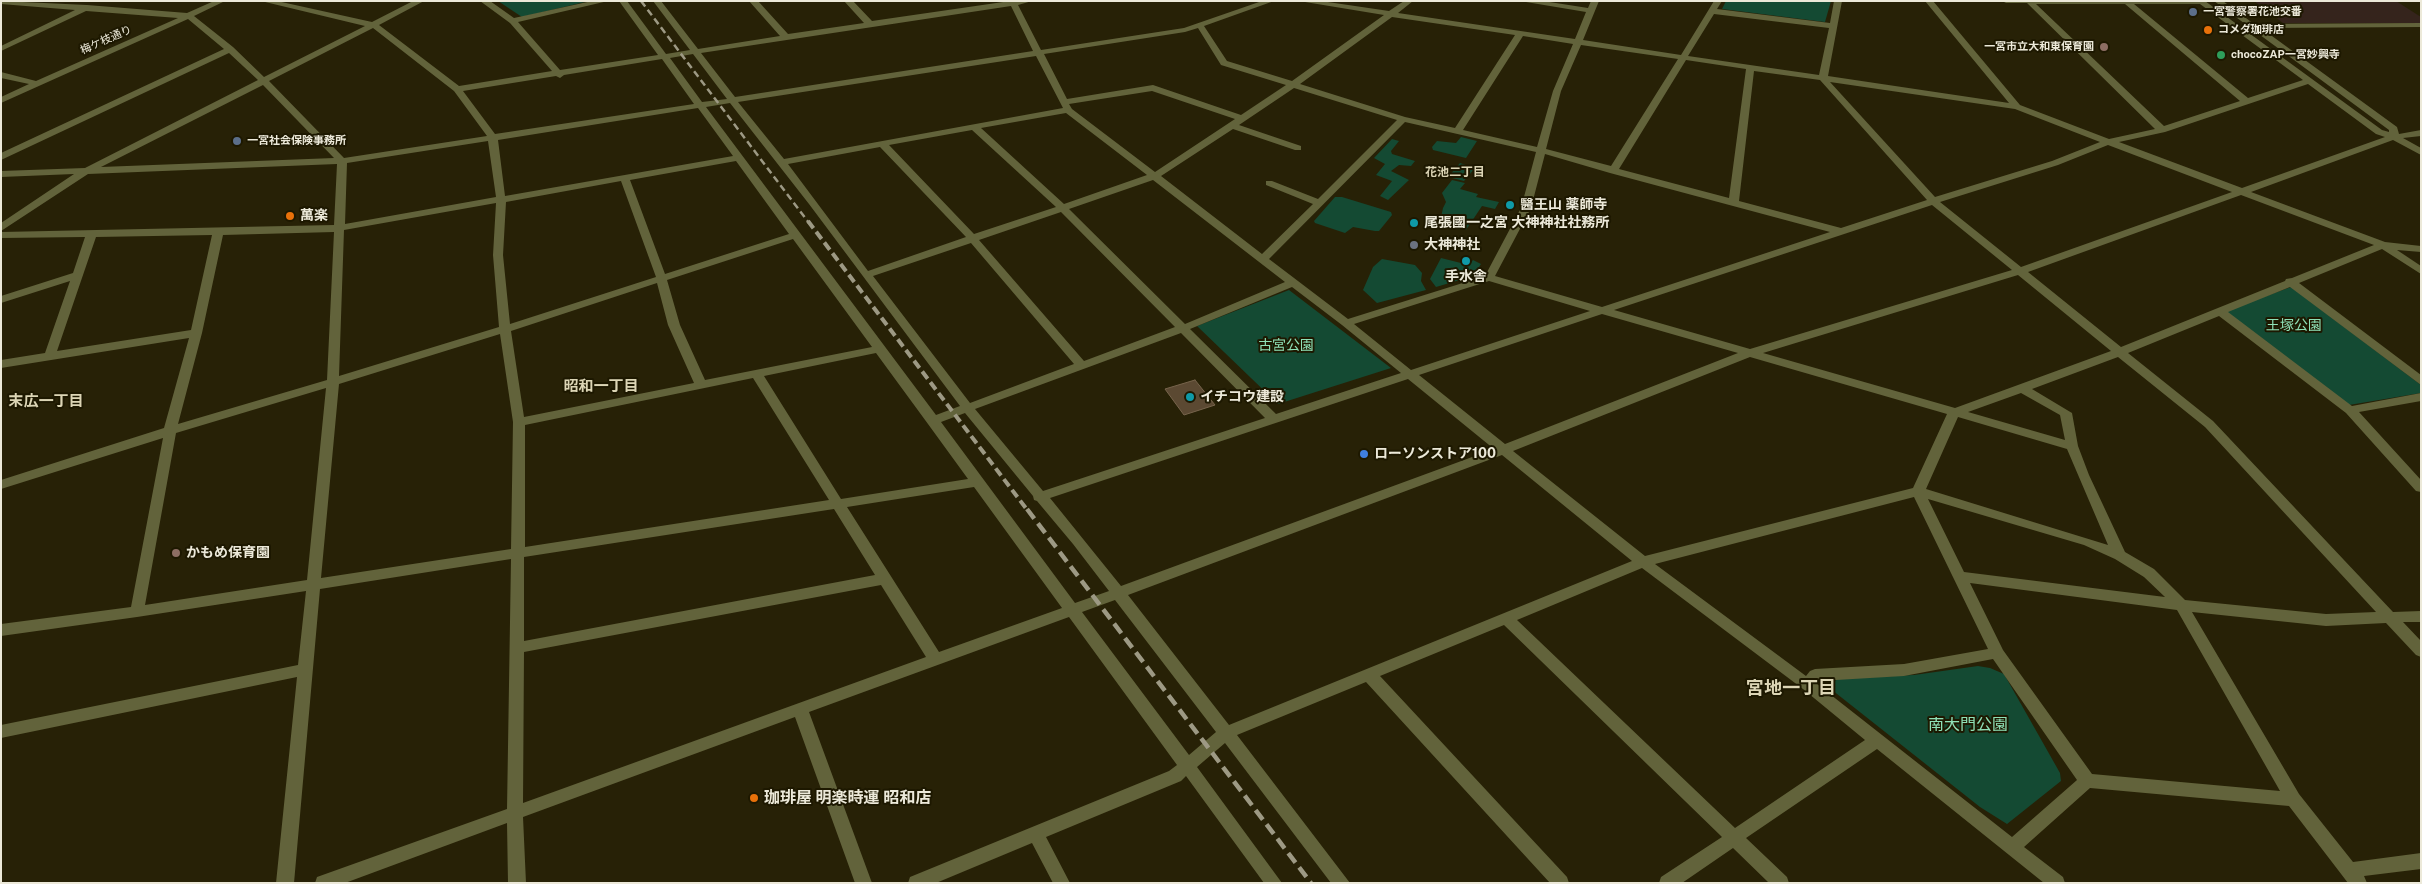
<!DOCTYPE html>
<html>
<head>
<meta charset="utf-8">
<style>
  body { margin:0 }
  #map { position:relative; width:2422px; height:884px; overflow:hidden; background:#272106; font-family:"Public Sans",sans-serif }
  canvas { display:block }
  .frame { position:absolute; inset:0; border:2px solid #ece9d9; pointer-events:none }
</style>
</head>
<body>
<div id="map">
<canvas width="2422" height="884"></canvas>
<div class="frame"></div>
</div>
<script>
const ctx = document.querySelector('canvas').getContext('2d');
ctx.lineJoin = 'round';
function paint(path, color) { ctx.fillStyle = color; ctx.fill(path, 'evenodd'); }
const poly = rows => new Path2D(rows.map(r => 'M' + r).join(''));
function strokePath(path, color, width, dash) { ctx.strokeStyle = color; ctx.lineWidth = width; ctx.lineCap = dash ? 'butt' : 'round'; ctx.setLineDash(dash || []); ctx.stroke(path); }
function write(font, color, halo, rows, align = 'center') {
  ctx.font = font + ' "Public Sans","Noto Sans JP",sans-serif'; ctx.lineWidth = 4; ctx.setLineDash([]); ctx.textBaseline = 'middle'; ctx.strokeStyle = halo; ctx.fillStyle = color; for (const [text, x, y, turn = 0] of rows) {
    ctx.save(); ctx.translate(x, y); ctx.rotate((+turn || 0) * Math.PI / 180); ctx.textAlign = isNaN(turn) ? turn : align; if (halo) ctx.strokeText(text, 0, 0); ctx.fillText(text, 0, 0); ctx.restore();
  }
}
paint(poly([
  [2254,1,2396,1,2421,17,2421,23,2283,23]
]), '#35241c');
paint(poly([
  [498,1,589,1,522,17],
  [1726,1,1831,1,1825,22,1722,9],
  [1461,137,1477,141,1466,158,1433,150,1432,147,1437,141,1456,143],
  [1392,139,1399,141,1391,151,1392,154,1415,161,1411,166,1399,165,1391,171,1409,180,1388,200,1380,196,1392,181,1376,175,1385,164,1374,158],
  [1460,163,1475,168,1464,181,1448,177],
  [1452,180,1465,183,1460,189,1478,194,1476,197,1499,202,1495,209,1482,206,1466,230,1443,224,1440,222,1443,208,1446,202,1442,193],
  [1335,197,1342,197,1391,212,1392,215,1379,231,1375,231,1353,227,1345,233,1315,223,1314,221],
  [1441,258,1469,265,1473,260,1481,264,1473,276,1436,287,1430,279],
  [1382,259,1415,265,1422,273,1421,281,1426,290,1377,303,1363,290,1373,267],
  [2291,287,2421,385,2421,393,2349,405,2225,311],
  [1289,290,1391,368,1278,404,1197,326],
  [1978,666,1990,668,2004,674,2060,773,2061,781,2007,824,1980,807,1832,690,1833,682,1838,679,1914,675]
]), '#144a33');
const building = poly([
  [1195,380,1215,405,1184,415,1165,389,1195,380]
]);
paint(building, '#5b4932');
strokePath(building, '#77644c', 1);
paint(poly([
  [1,1,87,5,187,13,214,1,225,1,194,16,233,47,264,77,365,26,261,1,277,1,372,22,413,1,424,1,379,25,459,86,552,71,510,23,480,1,490,1,514,18,592,1,608,1,518,22,560,70,658,55,619,1,627,1,666,54,690,50,653,1,661,1,698,49,780,36,749,1,758,1,788,34,864,23,844,1,853,1,872,21,1010,1,1032,1,1018,5,1041,50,1184,28,1262,1,1274,1,1204,26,1227,61,1292,81,1384,15,1299,1,1321,1,1389,11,1404,1,1413,1,1398,13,1575,39,1586,12,1520,1,1543,1,1588,8,1591,1,1599,1,1583,40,1681,55,1714,1,1722,1,1717,9,1830,23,1834,1,1842,1,1828,76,2009,103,1925,1,1933,1,2020,105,2109,139,2155,129,2027,3,2006,3,2002,1,2205,1,2382,130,2389,132,2389,130,2214,1,2223,1,2254,24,2421,23,2421,27,2261,28,2397,127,2399,134,2421,130,2421,136,2403,138,2421,148,2421,155,2393,140,2251,192,2385,242,2421,246,2421,252,2397,250,2421,266,2421,274,2382,249,2299,283,2421,375,2421,385,2290,287,2228,312,2352,406,2421,393,2421,401,2359,412,2421,480,2421,492,2416,491,2346,413,2219,316,2128,353,2213,421,2393,612,2421,611,2421,622,2403,622,2421,641,2421,657,2416,655,2386,623,2326,626,2192,612,2299,794,2353,862,2421,853,2421,869,2364,876,2367,883,2348,883,2289,806,2090,788,2024,847,2063,877,2065,883,2044,883,1877,749,1746,838,1787,877,1789,883,1769,883,1733,848,1682,883,1659,883,1661,877,1722,837,1504,625,1380,676,1567,877,1569,883,1550,883,1366,682,1237,735,1350,883,1331,883,1225,743,1197,767,1282,883,1264,883,1186,776,1181,781,1046,837,1070,883,1053,883,1032,843,936,883,908,883,910,877,1169,771,1177,765,1069,617,809,712,872,883,855,883,795,717,523,817,526,883,508,883,507,823,345,883,315,883,317,877,507,809,511,559,320,589,294,883,276,883,297,677,1,738,1,725,298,665,306,591,137,617,1,636,1,624,131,607,163,438,1,489,1,480,164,428,189,338,1,368,1,360,45,353,70,281,1,303,1,296,73,273,85,237,1,238,1,232,334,225,337,164,88,174,1,231,1,223,74,174,1,177,1,171,85,168,258,80,229,53,1,160,1,153,224,49,188,19,1,103,1,97,29,84,1,78,1,72,36,81,178,18,86,11,1,51,1,46,75,10,1,4,1,1],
  [2036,4,2125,4,2240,101,2164,126,2036,4],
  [2134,4,2200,4,2303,80,2248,98,2134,4],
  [1011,6,1033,51,735,97,701,53,1011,6],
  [1714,14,1829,28,1819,75,1688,56,1714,14],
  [1392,17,1515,35,1455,128,1405,117,1300,84,1392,17],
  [373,28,454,91,487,136,344,158,269,81,373,28],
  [1198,28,1221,65,1286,85,1241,115,1153,85,1067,99,1044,54,1185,32,1198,28],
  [1523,36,1573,44,1553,91,1537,147,1463,130,1523,36],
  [1581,45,1678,59,1611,166,1546,149,1561,91,1581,45],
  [693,54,727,99,702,102,670,58,693,54],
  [1036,56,1063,108,784,159,738,102,1036,56],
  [662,59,694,104,495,134,463,91,556,76,560,78,564,75,662,59],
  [1686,60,1746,69,1729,198,1619,169,1686,60],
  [1754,71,1820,80,1927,200,1841,228,1739,201,1754,71],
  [1830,82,2015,109,2100,142,2052,161,1935,197,1830,82],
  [2308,84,2376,134,2385,137,2242,188,2119,142,2165,132,2308,84],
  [263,85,334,158,101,167,263,85],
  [1294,88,1397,120,1318,199,1272,181,1266,181,1266,185,1313,204,1262,254,1161,176,1233,129,1295,150,1301,150,1301,146,1239,125,1294,88],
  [1152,91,1235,119,1155,172,1072,109,1069,104,1152,91],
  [730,103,809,204,960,406,936,415,706,107,730,103],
  [698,108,733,156,505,196,498,140,698,108],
  [1066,113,1147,175,1064,204,981,128,1066,113],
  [1405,122,1536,152,1521,208,1485,276,1348,319,1269,259,1405,122],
  [972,130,1056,207,974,234,889,145,972,130],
  [488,141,496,197,345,224,347,163,488,141],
  [2108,145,2232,192,2021,267,1940,202,2058,165,2108,145],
  [880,147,966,237,868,271,788,164,880,147],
  [1545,154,1610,173,1830,232,1602,307,1495,276,1531,208,1545,154],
  [736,161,789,234,665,274,630,180,736,161],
  [1153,180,1285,282,1185,324,1069,209,1153,180],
  [621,181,656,277,510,324,503,255,506,202,621,181],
  [2241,195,2374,245,2292,278,2286,279,2285,281,2121,347,2028,272,2241,195],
  [496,203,493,255,499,327,339,376,344,230,496,203],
  [1932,205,2012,270,1750,349,1614,310,1932,205],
  [1061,212,1175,327,1084,361,979,240,1061,212],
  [334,232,327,380,178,424,202,333,223,235,334,232],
  [212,235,191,330,57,351,96,237,212,235],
  [793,239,872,347,705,380,680,325,667,280,793,239],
  [971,243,1074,364,970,403,873,276,971,243],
  [2018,275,2111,351,1955,408,1763,353,2018,275],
  [1489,281,1590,311,1411,370,1354,324,1489,281],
  [657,283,668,325,694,383,524,417,511,331,657,283],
  [1292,287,1342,325,1401,373,1276,414,1190,329,1292,287],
  [1602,314,1738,353,1505,444,1419,375,1602,314],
  [1181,333,1265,418,1043,491,975,409,1181,333],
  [500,334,513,422,511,549,321,578,339,384,500,334],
  [876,353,928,424,968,479,841,499,764,376,876,353],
  [1750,357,1947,414,1913,488,1645,556,1513,451,1750,357],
  [2118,357,2205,427,2376,612,2326,614,2185,600,2154,569,2125,552,2089,475,2078,446,2072,413,2032,389,2118,357],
  [753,378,829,500,525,547,525,425,753,378],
  [1408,379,1494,449,1121,586,1050,498,1408,379],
  [326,388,307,580,145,605,176,433,326,388],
  [2021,393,2060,415,2065,440,1968,412,2021,393],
  [965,413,1033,496,1034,500,1037,501,1073,544,1109,591,1075,603,941,422,965,413],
  [1958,417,2067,449,2108,545,1926,489,1958,417],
  [1502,455,1632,561,1229,725,1128,595,1502,455],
  [974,487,1062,608,939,652,847,507,974,487],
  [1914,497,1988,649,1904,664,1815,669,1810,671,1806,676,1655,564,1914,497],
  [1928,499,2084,545,2115,559,2144,577,2165,597,1964,572,1928,499],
  [834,509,875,575,524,641,524,557,834,509],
  [1642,568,1803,689,1865,740,1735,828,1517,620,1642,568],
  [1970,583,2177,610,2280,791,2092,774,2003,650,1970,583],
  [881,585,926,657,523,803,524,652,881,585],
  [1115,600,1216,732,1189,755,1082,612,1115,600],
  [1993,659,2077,780,2012,837,1817,684,1819,681,1904,676,1993,659]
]), '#62633b');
strokePath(poly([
  [641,1,809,223]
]), '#9d9984', 2.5, [7, 4]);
strokePath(poly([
  [808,221,1028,511]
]), '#9d9984', 4, [9, 4.5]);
strokePath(poly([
  [1027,509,1311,883]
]), '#9d9984', 4.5, [12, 6]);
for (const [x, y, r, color] of [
  [2193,12,5,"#5c6f8a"],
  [2208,30,5,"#e8710a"],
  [2104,47,5,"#8d6e63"],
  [2221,55,5,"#2e9e5b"],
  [237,141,5,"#5c6f8a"],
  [1510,205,5,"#0f9aa8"],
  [290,216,5,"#e8710a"],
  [1414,223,5,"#0f9aa8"],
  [1414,245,5,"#6b7280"],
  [1466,261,5,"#0f9aa8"],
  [1190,397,5,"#0f9aa8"],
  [1364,454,5,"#3f7fe0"],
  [176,553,5,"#8d6e63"],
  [754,798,5,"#e8710a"]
]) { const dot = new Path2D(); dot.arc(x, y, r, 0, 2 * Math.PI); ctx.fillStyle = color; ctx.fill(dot); strokePath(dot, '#1d1800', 2); }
write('bold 11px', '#ece9d9', '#1d1800', [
  ["一宮警察署花池交番",2203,12],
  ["コメダ珈琲店",2218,30],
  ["一宮市立大和東保育園",2094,47,"right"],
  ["chocoZAP一宮妙興寺",2231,55],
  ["一宮社会保険事務所",247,141]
], 'left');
write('11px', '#ece9d9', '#1d1800', [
  ["梅ケ枝通り",106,40,-24]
]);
write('bold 12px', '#dcd5b5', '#1d1800', [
  ["花池二丁目",1455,172]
]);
write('bold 14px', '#ece9d9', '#1d1800', [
  ["醫王山 薬師寺",1520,205],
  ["萬楽",300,216],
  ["尾張國一之宮 大神神社社務所",1424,223],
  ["大神神社",1424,245],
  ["手水舎",1466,277,"center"],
  ["イチコウ建設",1200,397],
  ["ローソンストア100",1374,454],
  ["かもめ保育園",186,553]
], 'left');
write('14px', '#8fe1b7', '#1d1800', [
  ["王塚公園",2294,326],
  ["古宮公園",1286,346]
]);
write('bold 15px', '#dcd5b5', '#1d1800', [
  ["昭和一丁目",601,386],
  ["末広一丁目",46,401]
]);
write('16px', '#8fe1b7', '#1d1800', [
  ["南大門公園",1968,725]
]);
write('bold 16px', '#ece9d9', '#1d1800', [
  ["珈琲屋 明楽時運 昭和店",764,798]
], 'left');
write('bold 18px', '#dcd5b5', '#1d1800', [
  ["宮地一丁目",1791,688]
]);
</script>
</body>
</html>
